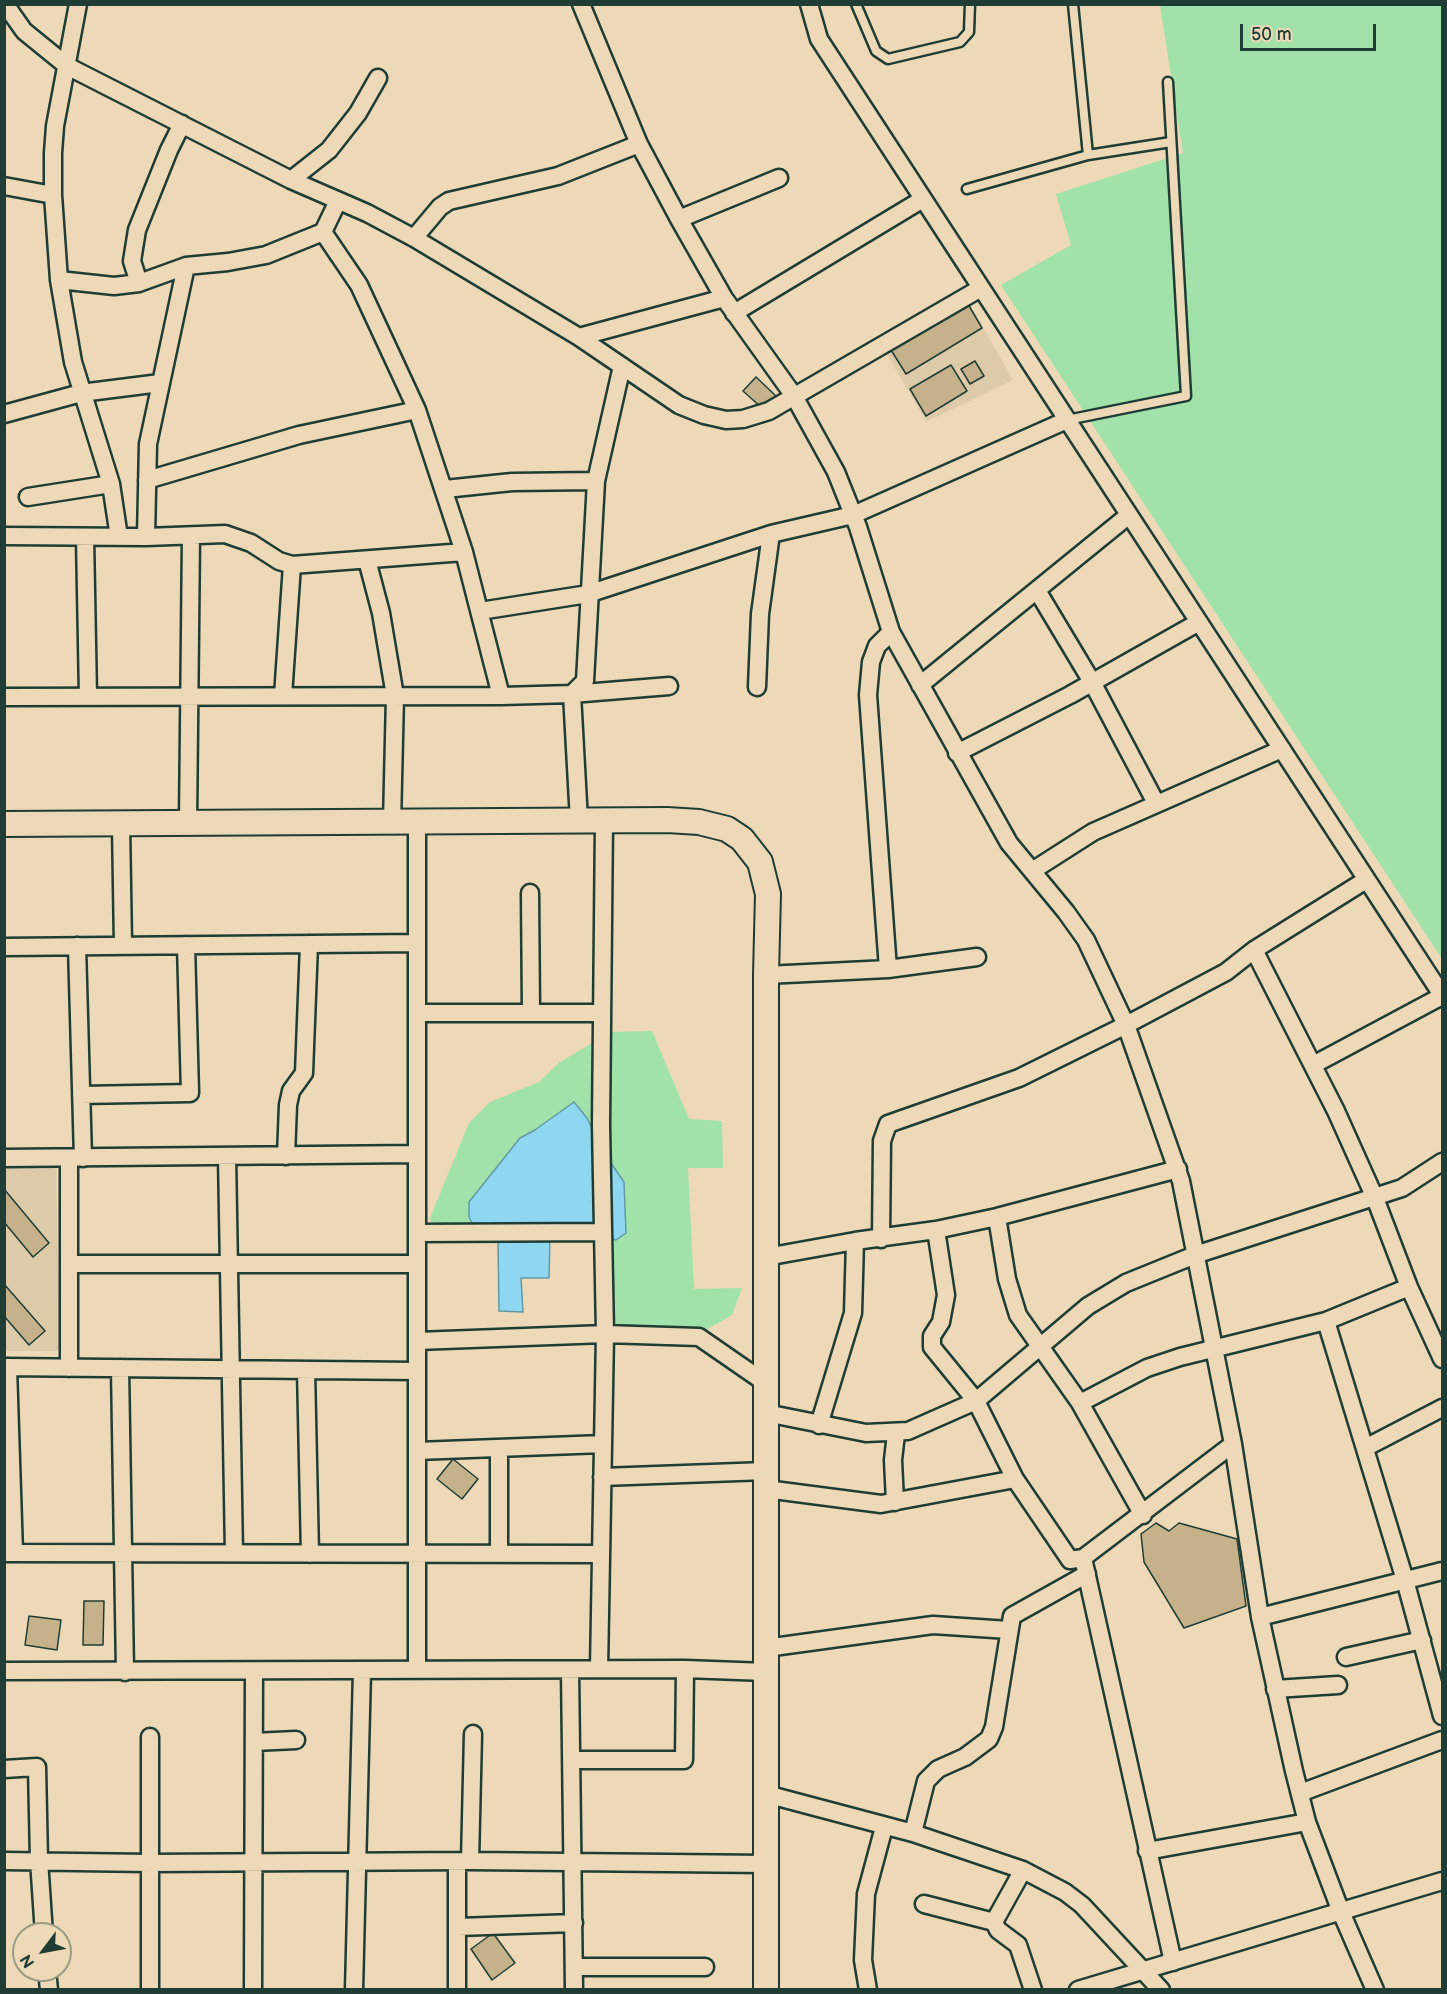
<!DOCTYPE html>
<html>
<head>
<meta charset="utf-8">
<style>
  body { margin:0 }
  #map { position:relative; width:1447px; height:1994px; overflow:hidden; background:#edd9b7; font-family:"Balsamiq Sans",sans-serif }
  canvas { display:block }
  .frame { position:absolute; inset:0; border:6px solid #1f3d34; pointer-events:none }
  .north { position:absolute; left:12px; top:1922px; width:60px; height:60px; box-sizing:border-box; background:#edd9b7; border:2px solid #9b9b83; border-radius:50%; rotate:238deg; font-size:16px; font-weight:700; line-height:24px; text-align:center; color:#1f3d34 }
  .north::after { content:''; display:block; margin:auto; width:21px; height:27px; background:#1f3d34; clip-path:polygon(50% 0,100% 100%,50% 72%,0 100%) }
  .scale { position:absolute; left:1240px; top:24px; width:136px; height:27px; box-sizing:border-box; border:3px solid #1f3d34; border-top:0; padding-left:8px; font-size:18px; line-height:21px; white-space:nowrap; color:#1f3d34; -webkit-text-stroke:4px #edd9b7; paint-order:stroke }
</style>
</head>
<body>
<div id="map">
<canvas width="1447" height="1994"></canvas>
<div class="frame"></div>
<div class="north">N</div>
<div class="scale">50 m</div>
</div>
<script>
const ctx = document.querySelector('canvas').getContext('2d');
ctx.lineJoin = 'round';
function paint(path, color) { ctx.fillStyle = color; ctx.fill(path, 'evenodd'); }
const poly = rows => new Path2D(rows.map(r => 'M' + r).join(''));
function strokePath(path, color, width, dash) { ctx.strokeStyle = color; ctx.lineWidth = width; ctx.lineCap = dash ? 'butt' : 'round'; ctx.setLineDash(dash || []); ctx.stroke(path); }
paint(poly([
  [968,301,1013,380,926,422,884,349],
  [56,1162,60,1351,5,1351,4,1163]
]), '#ddcaa8');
paint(poly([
  [1160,5,1442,5,1442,959,1001,285,1071,245,1056,194,1183,153],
  [652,1031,689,1119,722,1121,723,1168,688,1168,694,1289,742,1288,732,1315,704,1331,595,1326,597,1234,550,1233,549,1278,521,1278,523,1312,499,1311,498,1239,435,1237,430,1218,469,1123,490,1102,539,1082,560,1062,611,1032]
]), '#a1e2ab');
const water = poly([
  [574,1102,587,1118,604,1153,624,1182,626,1233,616,1240,597,1234,550,1233,549,1278,521,1278,523,1312,499,1311,498,1240,480,1238,469,1217,469,1202,520,1138,535,1130,574,1102]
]);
paint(water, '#8fd7f0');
strokePath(water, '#6299a5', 1.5);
const building = poly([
  [968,304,982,328,906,374,891,350,968,304],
  [975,361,984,376,970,384,961,369,975,361],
  [951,365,967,391,926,416,910,389,951,365],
  [756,377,776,396,763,409,743,391,756,377],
  [4,1189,49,1243,33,1257,4,1222,4,1189],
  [4,1284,45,1331,29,1345,4,1316,4,1284],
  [453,1459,478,1479,462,1499,437,1479,453,1459],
  [1156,1523,1169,1531,1179,1523,1237,1539,1246,1606,1184,1628,1144,1562,1141,1534,1156,1523],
  [84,1601,104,1601,103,1645,83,1645,84,1601],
  [29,1616,61,1620,57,1650,25,1645,29,1616],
  [493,1933,515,1963,492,1980,471,1949,493,1933]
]);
paint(building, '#c5b28b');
strokePath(building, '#1f3d34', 1.5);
const lane = poly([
  [856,4,876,51,888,59,960,42,969,32,970,4],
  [1088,155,1171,142],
  [967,189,1088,155,1073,4],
  [1067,420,1186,396,1168,82]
]);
const street = poly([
  [5,4,24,31,67,66,291,180,367,213,414,238,579,337,679,405,704,415,726,420,743,419,769,411,981,288],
  [78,4,55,126,53,153,53,195,59,280,114,286,139,283,186,266,228,262,266,255,323,232,337,203],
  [581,4,639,144,679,219,724,298,794,396,836,472,858,527,891,632,1009,843,1066,912,1086,940,1126,1025,1181,1181,1233,1444,1260,1617,1294,1771,1307,1822,1341,1912,1375,1990],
  [809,4,819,39,1442,995],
  [291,180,329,150,358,113,378,78],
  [4,186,53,195],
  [679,219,779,178],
  [323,232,359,285,417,410,464,552,501,696],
  [414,238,440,207,449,201,558,176,639,144],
  [59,280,73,362,111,484,119,537],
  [139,283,132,261,137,230,169,150,182,124],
  [734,313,923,199],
  [579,337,724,298],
  [4,414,81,393,160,383],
  [147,480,299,435,417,410],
  [445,489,512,482,596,481],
  [28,497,111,484],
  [4,536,146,537,225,534,251,543,279,561,292,565,464,552],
  [85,537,88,697],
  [146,537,148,444,186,266],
  [367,560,381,613,395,696,392,823],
  [1038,592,1092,682,1156,803],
  [480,611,588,594,771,534,853,515,1067,420],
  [920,685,1129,515],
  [757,687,760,614,771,534],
  [283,696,292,565],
  [4,697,501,696,572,694,669,686],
  [957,753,1070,695,1199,622],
  [579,821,572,694,585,681,596,481,622,366],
  [188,823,191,536],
  [121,824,123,946],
  [1032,871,1093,832,1282,749],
  [530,893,531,1013],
  [77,946,83,1158],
  [4,947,417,943],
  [1254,950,1336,1111,1375,1198,1409,1287,1442,1359],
  [888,969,868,695,871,662,877,646,891,632],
  [766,975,888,969,977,957],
  [417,1013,602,1013],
  [1313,1065,1442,996],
  [81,1095,190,1093,186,945],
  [227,1156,234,1553],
  [286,1156,288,1105,291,1091,304,1073,309,944],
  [4,1158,417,1154],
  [997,1217,1007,1279,1018,1315,1080,1403,1143,1515],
  [936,1230,946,1295,941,1322,932,1336,932,1347,976,1401,1015,1479,1070,1560,1083,1558,1233,1444],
  [417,1233,603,1232],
  [881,1239,882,1141,888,1124,1019,1078,1126,1025,1226,972,1254,950,1366,880],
  [766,1257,855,1241,936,1230,997,1217,1178,1169],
  [69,1264,417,1264],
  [1326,1321,1405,1580,1442,1716],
  [417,1341,605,1334,699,1337,767,1384],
  [4,1367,417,1371],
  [8,1367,14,1553],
  [69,1368,69,1159],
  [120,1368,125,1672],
  [306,1370,310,1554],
  [1080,1403,1147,1368,1180,1357,1326,1321,1409,1287],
  [766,1413,866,1433,908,1431,976,1401,1088,1306,1126,1283,1195,1255,1402,1188,1442,1162],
  [819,1425,853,1313,855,1241],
  [499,1448,499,1554],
  [1365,1448,1442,1408],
  [417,1451,603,1444],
  [602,1477,766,1471],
  [766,1489,881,1504,1015,1479],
  [895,1502,893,1460,896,1434],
  [4,1553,601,1554],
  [1083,1558,1173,1962],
  [1260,1617,1442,1571],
  [766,1648,933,1625,1009,1630],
  [1346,1657,1422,1640],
  [599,1669,605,1334,601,1125,604,821],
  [417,1670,417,823],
  [570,1670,574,1990],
  [4,1671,685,1669,766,1672],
  [1275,1689,1338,1685],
  [254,1742,296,1740],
  [572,1760,684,1760,685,1669],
  [4,1769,37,1767,39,1860,44,1934],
  [1300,1793,1442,1740],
  [766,1794,913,1833,1023,1870,1065,1892,1082,1905,1161,1990],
  [913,1833,926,1781,938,1769,965,1757,989,1739,994,1727,1012,1616,1087,1574],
  [1147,1851,1307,1822],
  [4,1861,150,1863,470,1861,766,1864],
  [470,1861,473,1734],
  [924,1904,994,1922],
  [994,1922,998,1930,1018,1945,1033,1990],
  [994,1922,1023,1870],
  [458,1927,574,1923],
  [574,1967,705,1967],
  [47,1970,49,1990],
  [150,1990,150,1737],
  [253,1990,254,1672],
  [354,1990,362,1671],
  [457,1990,457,1862],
  [868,1990,863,1960,866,1894,884,1827],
  [1078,1990,1442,1881]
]);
const secondary = poly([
  [4,824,667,820,699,822,727,829,742,839,760,862,768,894,766,975,766,1990]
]);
strokePath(lane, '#1f3d34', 13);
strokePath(street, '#1f3d34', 21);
strokePath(secondary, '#1f3d34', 28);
strokePath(lane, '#edd9b7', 8);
strokePath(street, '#edd9b7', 16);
strokePath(secondary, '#edd9b7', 24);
</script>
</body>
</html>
